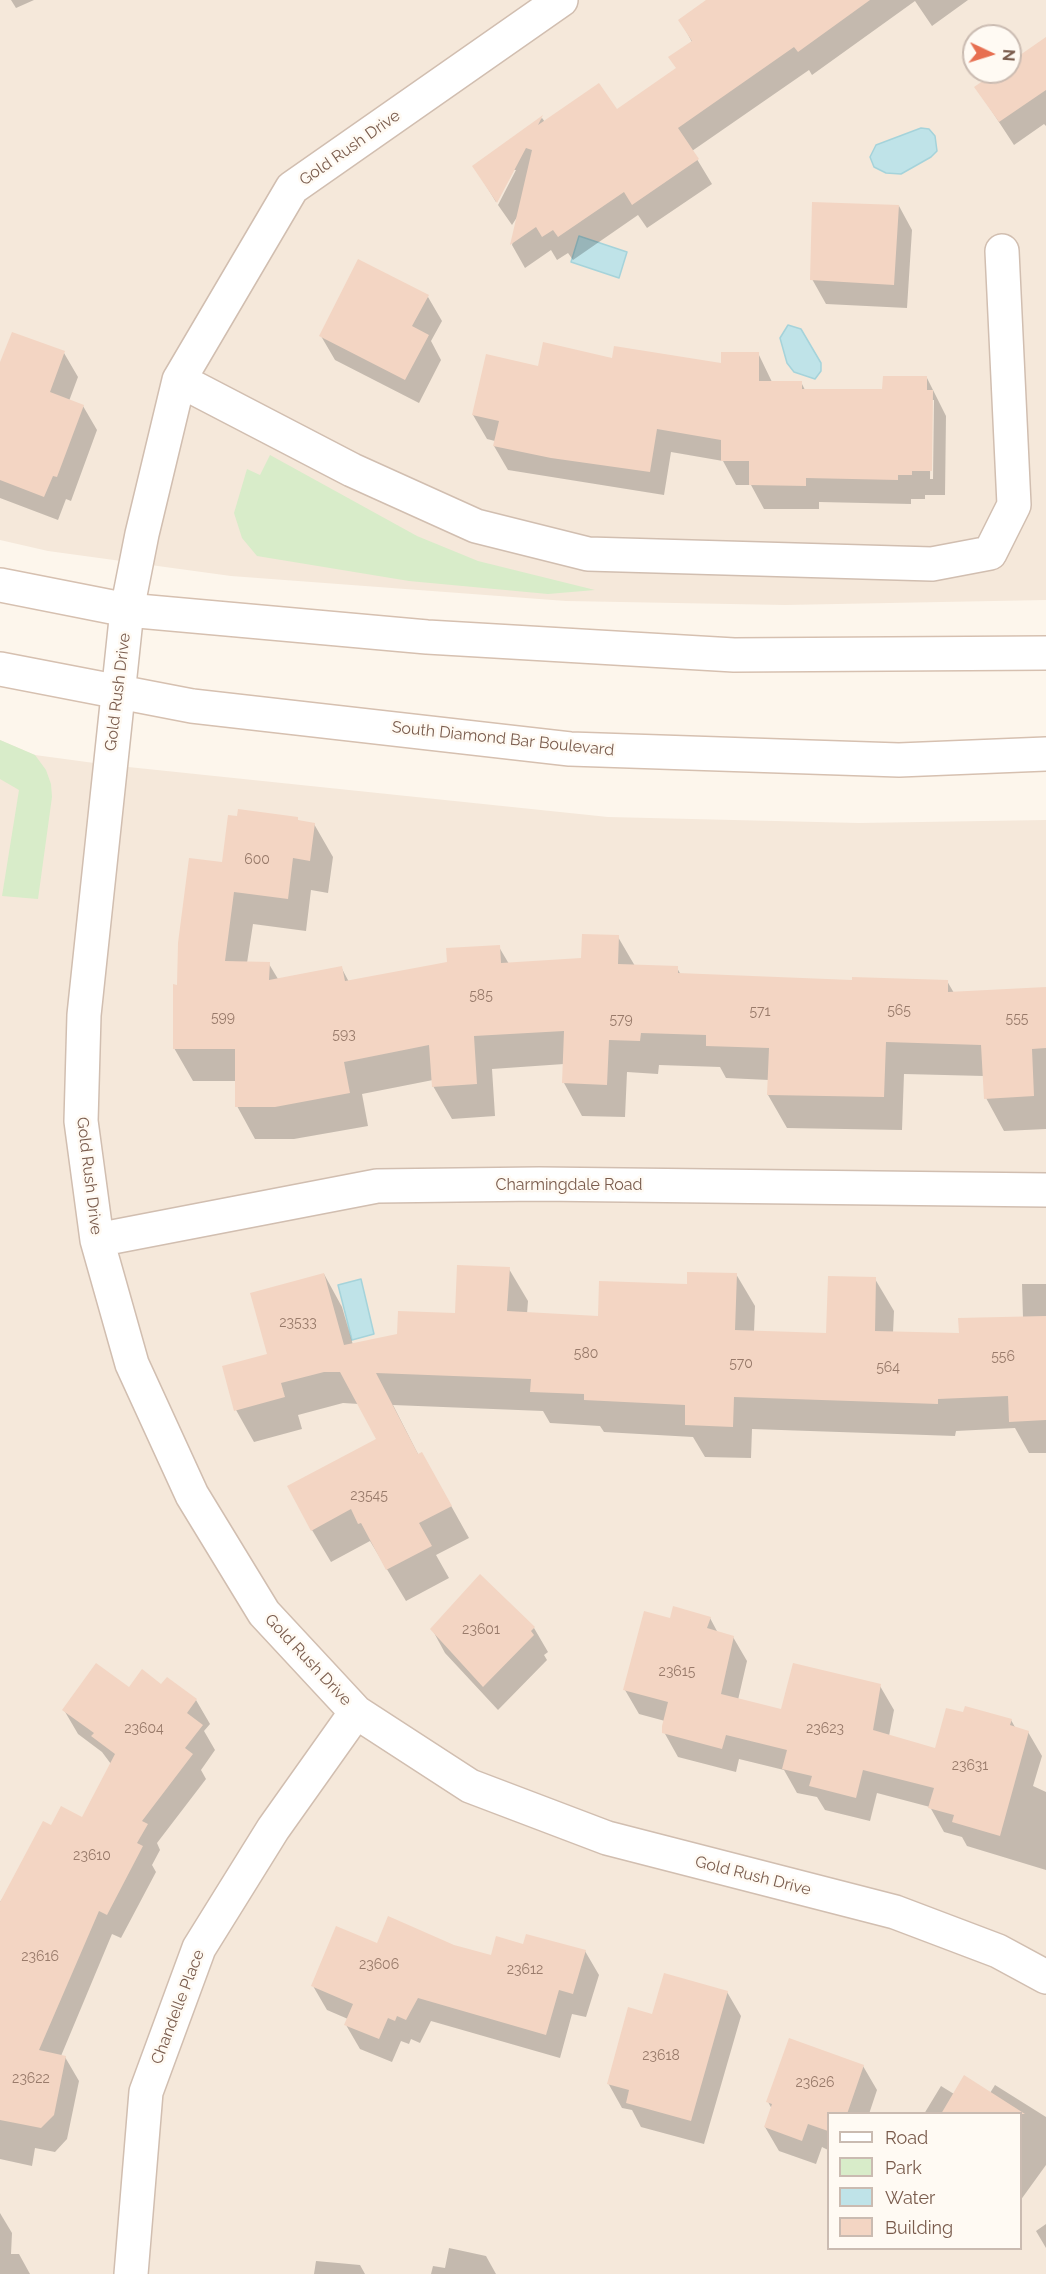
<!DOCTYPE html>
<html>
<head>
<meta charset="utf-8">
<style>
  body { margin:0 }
  #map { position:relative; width:1046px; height:2274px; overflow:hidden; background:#fdf6ec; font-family:Raleway,sans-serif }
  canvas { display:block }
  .legend { position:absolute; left:827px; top:2112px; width:195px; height:138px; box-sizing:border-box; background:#fffaf3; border:2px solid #cabbb1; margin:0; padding:8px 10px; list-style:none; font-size:18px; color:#7a5c4d }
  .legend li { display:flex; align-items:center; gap:12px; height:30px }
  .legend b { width:30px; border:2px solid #cabbb1 }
  .north { position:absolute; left:962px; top:24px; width:60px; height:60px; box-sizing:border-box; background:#fffaf3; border:2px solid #cabbb1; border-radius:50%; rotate:94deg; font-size:16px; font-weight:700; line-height:24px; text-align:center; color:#7a5c4d }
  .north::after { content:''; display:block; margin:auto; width:21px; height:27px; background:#e76f51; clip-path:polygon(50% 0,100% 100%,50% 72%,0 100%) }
</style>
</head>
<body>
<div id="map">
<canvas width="1046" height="2274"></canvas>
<ul class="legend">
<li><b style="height:8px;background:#fff"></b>Road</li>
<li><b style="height:16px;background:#d8ecc9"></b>Park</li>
<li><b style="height:16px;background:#bfe3e8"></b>Water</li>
<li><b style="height:16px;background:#f3d5c3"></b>Building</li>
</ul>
<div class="north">N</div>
</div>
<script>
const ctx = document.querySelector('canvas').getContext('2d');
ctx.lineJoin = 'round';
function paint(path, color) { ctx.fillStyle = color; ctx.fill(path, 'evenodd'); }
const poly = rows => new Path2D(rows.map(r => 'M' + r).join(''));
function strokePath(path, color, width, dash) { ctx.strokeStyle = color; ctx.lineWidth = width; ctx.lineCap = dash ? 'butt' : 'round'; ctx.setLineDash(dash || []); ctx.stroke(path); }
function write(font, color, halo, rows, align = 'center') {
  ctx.font = font + ' Raleway,sans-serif'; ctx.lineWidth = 5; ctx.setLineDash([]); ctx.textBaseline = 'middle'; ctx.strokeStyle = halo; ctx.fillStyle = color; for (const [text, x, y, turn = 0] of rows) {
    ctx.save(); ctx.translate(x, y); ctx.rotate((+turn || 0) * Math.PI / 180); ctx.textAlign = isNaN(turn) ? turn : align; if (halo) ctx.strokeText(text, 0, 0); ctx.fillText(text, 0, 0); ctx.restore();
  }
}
paint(poly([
  [0,0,1046,0,1046,600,785,605,566,601,231,576,48,551,0,540],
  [974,36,1010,36,1010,72,974,72],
  [0,740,35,755,109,765,608,817,859,823,1046,820,1046,2274,0,2274],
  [828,2114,1020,2114,1020,2248,828,2248]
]), '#f5e8da');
paint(poly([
  [270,455,417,536,478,561,595,590,548,594,409,581,257,556,242,538,234,513,247,469,260,475],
  [0,740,35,755,46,770,51,784,52,797,38,899,2,896,19,790,0,779]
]), '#d8ecc9');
const water = poly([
  [921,128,929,129,935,136,937,151,931,157,901,174,886,173,874,167,870,157,876,145,921,128],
  [579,236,627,252,619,278,571,262,579,236],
  [788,325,801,329,821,363,821,371,815,379,794,372,787,363,780,338,788,325],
  [361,1279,374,1334,352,1340,338,1285,361,1279]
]);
paint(water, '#bfe3e8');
strokePath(water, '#a5d3da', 1.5);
paint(poly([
  [11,0,34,0,16,8],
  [709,0,968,0,932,26,915,1,812,75,809,70,692,151,712,184,647,228,638,215,573,260,568,253,557,260,551,250,525,268,512,245,519,214,512,225,498,205,516,170,513,170,496,202,474,166,542,118,545,122,617,111,677,69,692,42,680,20],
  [1046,39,1046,126,1044,124,1014,145,976,87,998,72,1010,72,1010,64],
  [899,206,912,230,907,308,826,304,812,279],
  [428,297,442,321,431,341,441,360,419,403,335,360,321,336],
  [64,353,78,377,69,401,83,406,97,430,71,501,66,499,58,520,0,498,0,367],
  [758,353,772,382,801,382,805,390,884,391,927,378,946,416,945,495,925,495,925,499,911,499,911,504,819,502,819,509,764,509,751,485,736,485,723,461,671,452,664,495,508,470,494,446,495,441,487,439,473,415,539,368,614,359,722,364],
  [931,400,934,400,933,479,930,479],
  [297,818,299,822,314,824,333,857,328,893,311,890,306,931,253,924,247,963,269,964,278,979,341,967,349,982,448,963,499,947,509,964,582,960,618,937,635,966,677,968,681,975,854,981,947,981,954,993,1046,988,1046,1129,1004,1131,986,1098,984,1076,904,1074,902,1130,787,1128,768,1095,769,1080,726,1078,720,1067,659,1065,658,1074,627,1072,625,1117,582,1116,564,1083,564,1064,492,1069,495,1116,452,1119,433,1086,433,1080,362,1094,368,1126,294,1139,255,1139,237,1106,237,1081,193,1081,174,1048,179,986,223,864],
  [509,1269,528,1301,527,1314,599,1318,688,1286,736,1274,755,1306,754,1332,828,1334,875,1279,894,1311,893,1333,960,1335,1023,1318,1022,1284,1046,1284,1046,1453,1029,1453,1015,1428,956,1431,955,1436,752,1429,751,1458,705,1457,693,1437,604,1432,600,1426,550,1423,543,1411,393,1405,419,1456,440,1486,469,1538,436,1555,449,1578,406,1601,370,1541,331,1562,312,1530,378,1439,359,1404,343,1403,298,1415,302,1429,254,1442,236,1410,324,1274,342,1307,353,1345,398,1335,457,1314],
  [710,1618,718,1633,733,1637,747,1661,738,1700,783,1711,880,1686,894,1710,889,1736,936,1750,1011,1720,1016,1729,1028,1732,1042,1756,1033,1786,1046,1792,1046,1870,967,1846,962,1837,944,1832,930,1807,877,1793,870,1821,825,1810,817,1797,797,1793,784,1770,739,1759,736,1772,678,1757,664,1732,665,1721,639,1714,625,1690,672,1620],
  [534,1628,548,1652,544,1655,547,1660,498,1710,445,1653,432,1629],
  [162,1686,196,1700,210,1724,204,1731,215,1750,201,1770,206,1779,157,1843,160,1850,152,1865,156,1872,121,1938,112,1934,61,2056,65,2057,79,2081,67,2139,55,2152,35,2148,32,2166,0,2159,0,1902,52,1827,83,1819,111,1764,102,1752,78,1734,64,1710,129,1689],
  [377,1945,454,1946,492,1957,524,1946,585,1951,599,1975,586,2017,572,2014,560,2058,431,2021,420,2043,411,2039,409,2044,401,2041,392,2062,360,2049,346,2025,348,2019,327,2010,313,1986],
  [727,1992,741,2016,704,2144,641,2127,632,2110,622,2108,608,2083,653,2016],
  [863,2066,877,2090,869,2114,828,2114,828,2150,822,2147,816,2164,779,2151,765,2127,772,2109,768,2102],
  [995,2085,1046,2117,1046,2165,1020,2201,1020,2114,924,2114,941,2086,954,2094,990,2093],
  [0,2213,12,2233,11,2254,19,2254,30,2274,0,2274],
  [1046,2224,1046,2248,1036,2231],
  [449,2248,486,2256,496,2274,431,2274,433,2266,445,2268],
  [316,2261,360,2265,365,2274,314,2274]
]), '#0003');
paint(poly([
  [706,0,870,0,798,52,794,47,678,128,699,159,632,205,624,192,558,237,553,230,542,237,536,227,510,245,532,150,526,148,497,203,472,166,543,115,538,125,599,83,617,109,676,68,668,57,692,41,678,20],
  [1046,37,1046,90,999,122,974,87,996,72,1010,72,1010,62],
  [812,202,899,205,894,285,810,280],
  [358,259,429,295,412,326,429,335,405,380,319,336],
  [12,332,65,351,50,392,84,405,57,477,53,476,44,497,0,480,0,362],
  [543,342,612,358,614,346,721,363,721,352,759,352,759,381,802,381,802,389,882,389,883,376,927,376,927,390,933,390,932,471,912,471,912,475,898,475,898,480,806,478,806,486,749,485,749,461,721,461,721,440,657,429,650,472,551,458,493,446,499,421,472,415,486,354,538,366],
  [238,809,298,817,298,820,315,823,310,861,293,858,288,899,234,892,225,961,270,962,269,980,342,966,345,981,447,962,446,948,500,945,501,963,581,958,582,934,619,935,618,964,678,966,678,973,852,980,852,977,948,980,948,992,1046,987,1046,1048,1032,1049,1034,1096,984,1099,981,1045,886,1042,884,1097,767,1095,769,1048,706,1046,706,1035,641,1033,640,1041,609,1040,607,1085,562,1083,564,1031,474,1036,477,1084,432,1087,429,1045,344,1062,350,1093,275,1107,235,1107,235,1049,173,1049,173,984,177,985,178,943,189,858,222,862,228,815,237,816],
  [457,1265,510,1267,507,1311,598,1316,599,1281,687,1284,687,1272,737,1273,735,1330,826,1333,828,1276,876,1277,875,1331,959,1333,958,1318,1046,1316,1046,1420,1009,1422,1008,1396,938,1399,938,1404,734,1397,733,1427,685,1425,685,1405,584,1400,584,1394,530,1392,531,1379,376,1373,418,1454,422,1452,452,1506,419,1523,432,1546,386,1570,361,1523,358,1524,351,1509,311,1531,287,1486,376,1439,340,1372,324,1372,281,1383,285,1397,234,1411,222,1366,267,1354,250,1293,324,1273,344,1345,397,1334,398,1311,455,1313],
  [480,1574,535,1627,531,1631,534,1635,483,1687,430,1629],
  [673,1606,711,1617,707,1628,734,1636,721,1694,781,1709,793,1663,881,1684,873,1730,935,1748,946,1708,963,1712,965,1706,1012,1719,1010,1725,1029,1731,1000,1836,952,1822,954,1815,928,1808,934,1788,863,1770,856,1798,809,1786,812,1776,782,1769,787,1750,726,1735,722,1749,662,1733,662,1726,668,1702,623,1690,644,1611,670,1618],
  [96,1663,129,1687,142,1669,161,1684,167,1677,197,1699,187,1713,203,1725,185,1748,193,1754,142,1821,148,1824,137,1843,143,1846,107,1915,99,1911,39,2050,66,2056,54,2115,41,2128,0,2120,0,1902,43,1821,51,1825,61,1806,82,1817,115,1754,91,1736,94,1733,62,1710],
  [388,1916,454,1945,491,1955,496,1936,523,1944,526,1934,586,1950,573,1994,559,1990,546,2035,418,1998,406,2020,397,2016,395,2021,388,2018,379,2039,344,2025,353,2004,311,1986,336,1926,377,1943],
  [664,1973,728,1991,691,2121,626,2103,629,2090,607,2084,628,2007,652,2014],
  [789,2038,864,2065,847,2114,828,2114,828,2131,808,2124,802,2141,764,2127,772,2104,766,2102],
  [964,2075,1025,2114,941,2114]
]), '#f3d5c3');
const street = poly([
  [561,0,292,188,179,380,142,534,127,610,84,1015,81,1121,97,1240,132,1364,192,1495,264,1613,356,1712,470,1786,607,1838,895,1912,998,1951,1046,1977],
  [179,380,352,470,476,526,588,554,932,564,990,553,1014,505,1002,251],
  [97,1240,377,1186,539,1184,1046,1190],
  [131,2274,146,2092,199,1948,273,1829,356,1712]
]);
const secondary = poly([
  [0,585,127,610,427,637,734,655,1046,653],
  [0,669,192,706,570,749,899,760,1046,754]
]);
strokePath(street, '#d1beb0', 36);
strokePath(secondary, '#d6c0b0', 36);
strokePath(street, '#fff', 33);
strokePath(secondary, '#fff', 33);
write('14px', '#987a6a', null, [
  ["600",257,860],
  ["585",481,996],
  ["565",899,1011],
  ["571",760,1012],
  ["599",223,1018],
  ["555",1017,1019],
  ["579",621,1020],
  ["593",344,1035],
  ["23533",298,1323],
  ["580",586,1354],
  ["556",1003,1357],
  ["570",741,1364],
  ["564",888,1368],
  ["23545",369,1496],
  ["23601",481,1630],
  ["23615",677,1672],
  ["23604",144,1729],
  ["23623",825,1729],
  ["23631",970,1766],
  ["23610",92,1856],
  ["23616",40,1957],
  ["23606",379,1965],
  ["23612",525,1970],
  ["23618",661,2056],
  ["23622",31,2079],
  ["23626",815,2083]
]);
write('16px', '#7a5c4d', '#fffaf3', [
  ["Gold Rush Drive",350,148,-35],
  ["Gold Rush Drive",118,692,-83],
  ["South Diamond Bar Boulevard",503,739,6],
  ["Gold Rush Drive",89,1176,83],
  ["Charmingdale Road",569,1185],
  ["Gold Rush Drive",308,1660,47],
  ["Gold Rush Drive",753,1876,14],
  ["Chandelle Place",178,2007,-69]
]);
</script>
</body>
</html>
